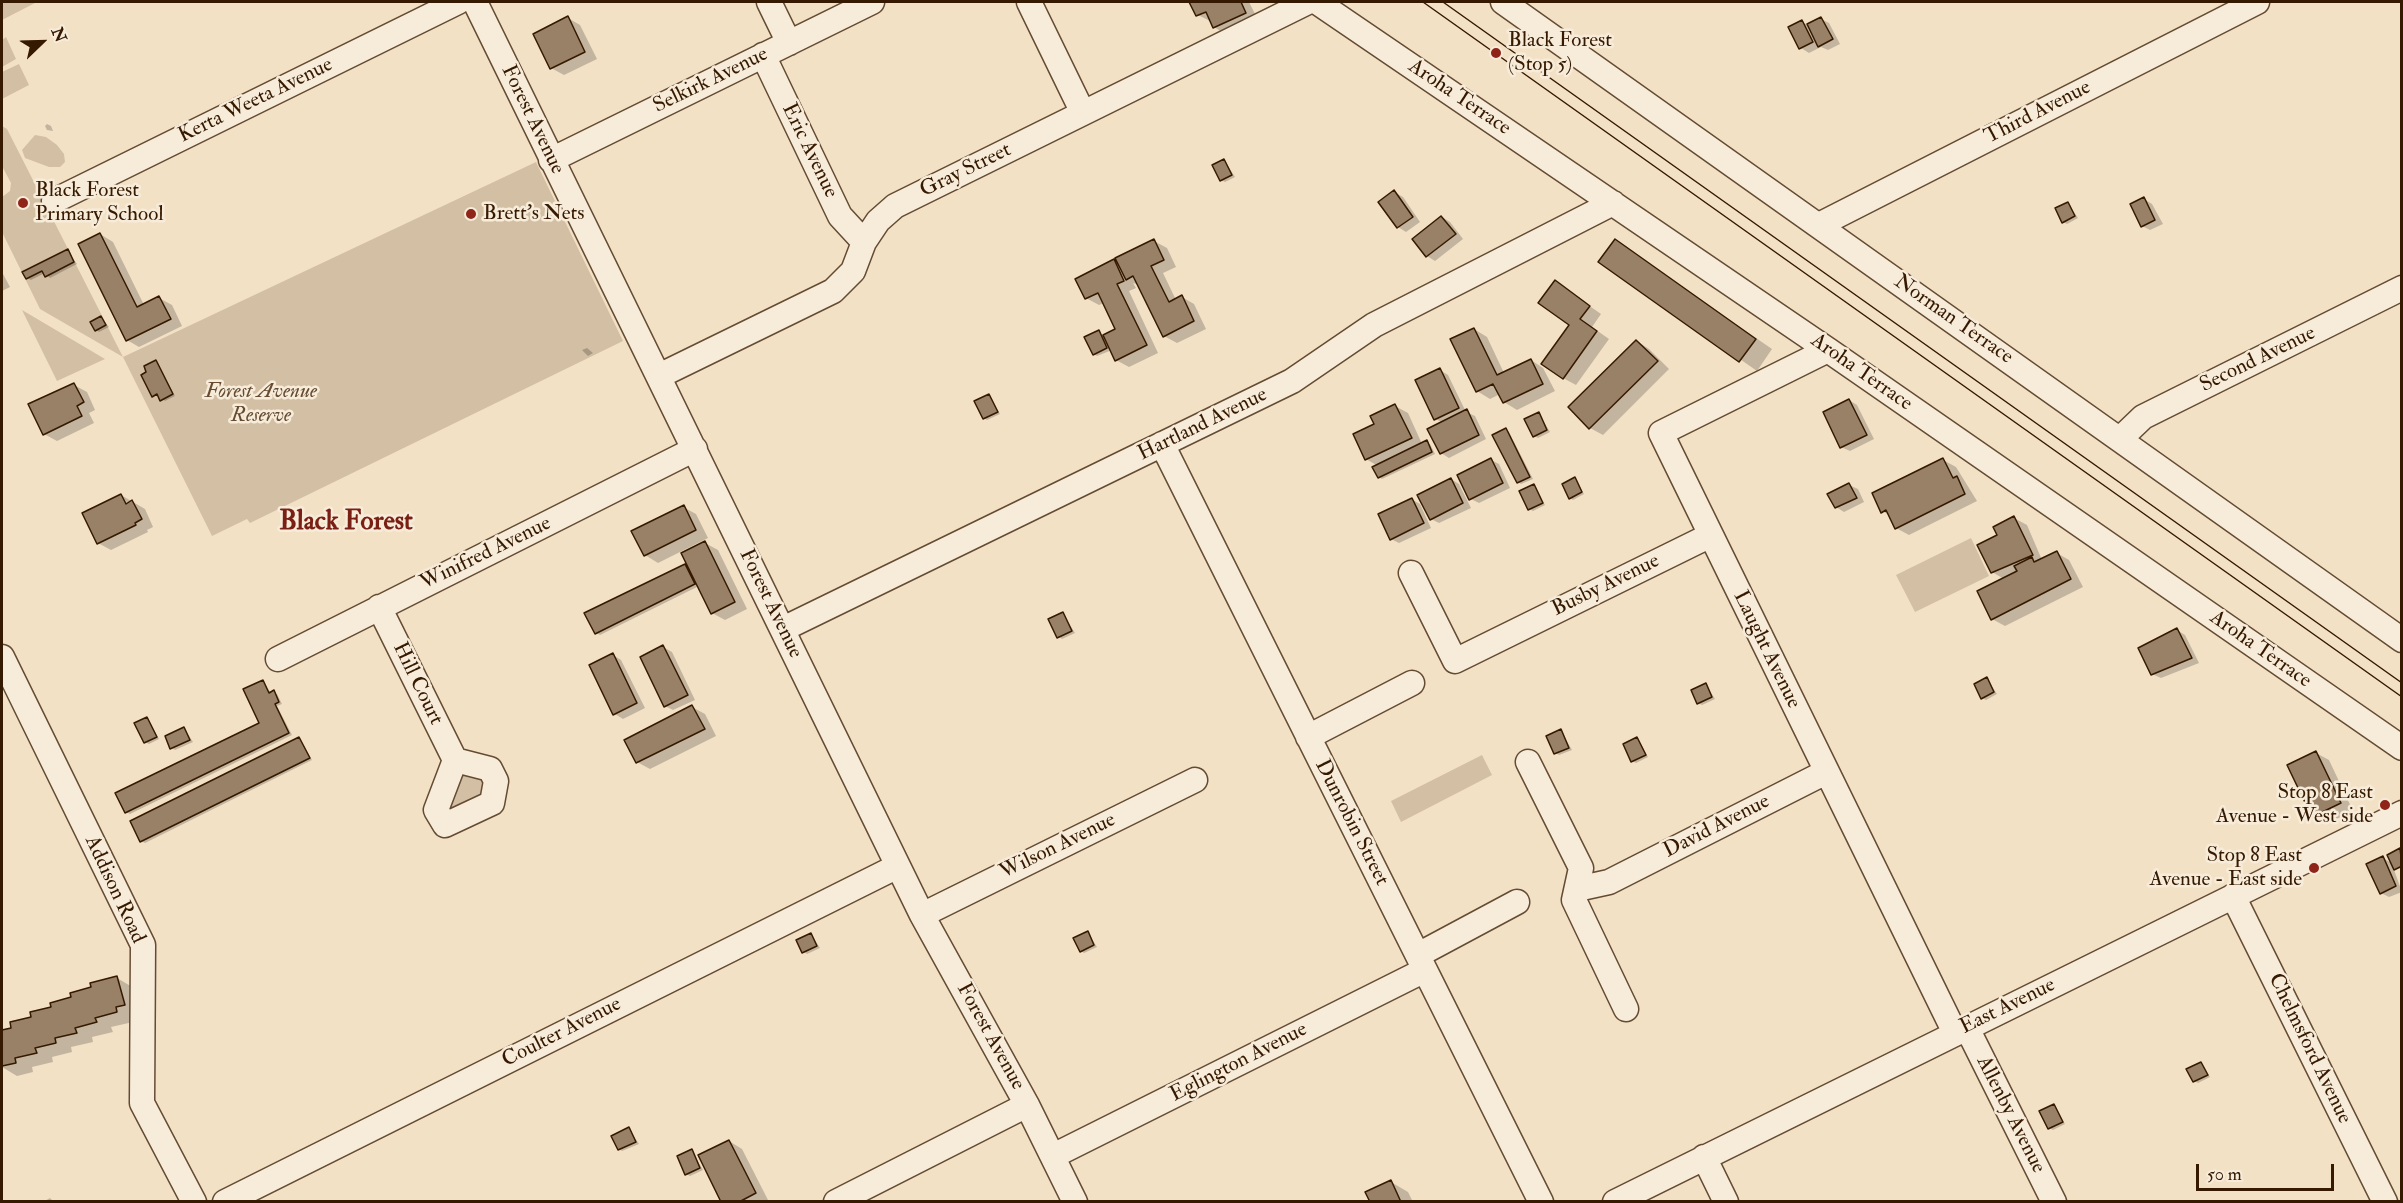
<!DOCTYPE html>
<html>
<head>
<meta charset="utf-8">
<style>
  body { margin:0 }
  #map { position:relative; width:2403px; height:1203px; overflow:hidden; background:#f3e1c6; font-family:"IM FELL Double Pica",serif }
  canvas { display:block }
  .frame { position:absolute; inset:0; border:3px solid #351900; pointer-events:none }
  .north { position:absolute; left:12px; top:12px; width:60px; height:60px; -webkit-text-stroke:4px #f7ecda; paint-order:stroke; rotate:67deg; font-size:16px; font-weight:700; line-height:24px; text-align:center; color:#351900 }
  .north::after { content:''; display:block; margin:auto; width:21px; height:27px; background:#351900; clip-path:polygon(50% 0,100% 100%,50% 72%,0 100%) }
  .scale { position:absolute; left:2196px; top:1164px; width:138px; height:27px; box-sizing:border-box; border:3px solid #351900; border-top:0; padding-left:8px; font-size:18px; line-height:21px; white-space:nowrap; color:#351900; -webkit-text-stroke:4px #f7ecda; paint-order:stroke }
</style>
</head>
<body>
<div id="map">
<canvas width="2403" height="1203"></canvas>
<div class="frame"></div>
<div class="north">N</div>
<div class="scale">50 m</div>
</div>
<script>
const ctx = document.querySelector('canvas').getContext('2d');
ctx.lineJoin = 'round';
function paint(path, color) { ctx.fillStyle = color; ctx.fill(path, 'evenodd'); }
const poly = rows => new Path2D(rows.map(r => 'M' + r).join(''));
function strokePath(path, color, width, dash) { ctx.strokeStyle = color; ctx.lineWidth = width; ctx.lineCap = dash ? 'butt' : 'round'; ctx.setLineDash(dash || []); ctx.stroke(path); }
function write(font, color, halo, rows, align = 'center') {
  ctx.font = font + ' "IM FELL Double Pica",serif'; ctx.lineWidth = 5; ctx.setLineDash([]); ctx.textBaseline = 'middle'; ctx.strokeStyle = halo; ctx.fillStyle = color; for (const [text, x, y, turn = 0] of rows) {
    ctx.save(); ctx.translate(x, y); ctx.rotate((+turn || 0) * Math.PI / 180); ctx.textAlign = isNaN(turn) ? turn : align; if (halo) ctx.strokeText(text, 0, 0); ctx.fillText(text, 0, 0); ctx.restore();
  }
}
paint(poly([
  [2,2,34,2,35,3,2,20],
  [6,37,16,59,2,67,2,40],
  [19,64,29,85,2,99,2,72],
  [2,126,7,129,123,357,536,162,623,341,250,523,247,519,212,536,123,357,40,309,2,232,2,197,10,191,11,183,2,166],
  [35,135,46,137,57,145,64,154,65,162,60,167,49,167,25,158,22,150],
  [22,310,105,359,57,381],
  [1971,538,1989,576,1915,612,1896,575],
  [1482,755,1492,775,1401,822,1391,801],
  [466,774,479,776,486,785,483,798,454,812,446,808,461,777]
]), '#d3bfa4');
paint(poly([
  [1191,2,1249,2,1258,20,1227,35,1214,27,1212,22,1198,15],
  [568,18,580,25,597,59,564,75,551,68],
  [1821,19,1829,23,1840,44,1828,50,1821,47,1809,53,1801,48,1790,28,1802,22,1808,25],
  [47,124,51,126,53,131,47,130,45,126],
  [1224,160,1235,177,1225,182,1221,180],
  [1394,192,1403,197,1420,222,1406,232,1398,227],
  [2144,199,2152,204,2163,224,2150,230,2142,226],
  [2068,203,2078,218,2067,224,2063,222],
  [1442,217,1450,222,1463,239,1435,261,1427,256],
  [100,234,113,242,144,305,159,298,172,305,182,326,139,347,127,340],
  [1154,241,1167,248,1176,267,1163,273,1176,300,1182,297,1194,304,1206,329,1177,343,1164,336,1139,285,1133,283,1136,288,1129,291,1158,353,1129,367,1116,360,1112,350,1097,356,1094,354,1099,332,1103,336,1117,329,1104,303,1099,305,1086,298,1114,261,1120,264],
  [1615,241,1772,349,1757,371,1601,262],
  [68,251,77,264,50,278,45,273,31,280,27,278],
  [2,272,10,287,2,291],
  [1555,282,1601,314,1592,327,1609,339,1576,385,1563,378,1571,325],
  [101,317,109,327,99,332,96,330],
  [1474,329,1487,337,1504,373,1531,360,1543,368,1555,391,1517,410,1504,402,1500,394,1490,399,1477,391],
  [1637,341,1649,349,1669,369,1603,435,1590,428],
  [587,348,593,353,588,356,582,350],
  [156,362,175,396,165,401,160,396,153,396],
  [1440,370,1448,375,1466,412,1475,416,1486,439,1449,458,1441,453,1443,423,1436,419],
  [74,385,87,392,95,410,89,413,94,423,57,441,44,434],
  [989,396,1000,414,987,420,984,418],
  [1849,400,1857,405,1874,439,1850,451,1841,447],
  [1395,406,1408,413,1422,444,1430,444,1435,454,1382,479,1379,477,1378,466,1366,459,1376,425],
  [1539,414,1550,432,1538,438,1534,436],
  [1506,430,1509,432,1533,479,1521,484,1518,482],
  [1491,460,1499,464,1510,488,1479,503,1471,499],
  [1943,460,1956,467,1977,501,1909,535,1896,528,1891,516,1882,511],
  [1451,479,1459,484,1471,508,1439,523,1431,519],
  [1575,479,1584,494,1573,500,1570,498],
  [1849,485,1858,489,1864,502,1844,512,1836,507],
  [1534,486,1545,505,1533,511,1529,509],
  [121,495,145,509,153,527,147,530,148,532,111,550,98,543],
  [1411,499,1420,504,1431,528,1399,543,1391,539],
  [683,507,696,514,708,538,658,563,645,555],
  [2014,518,2027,525,2042,560,2057,553,2069,560,2083,587,2005,626,1992,619,2004,579,1992,572,1999,536],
  [705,543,718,550,747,609,725,620,712,613,699,586,600,635,596,633,684,566,691,569],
  [1063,614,1075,633,1062,639,1058,636],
  [2177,630,2185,635,2199,663,2161,678,2152,674],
  [663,647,672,652,695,700,673,710,665,706],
  [613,655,621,660,645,708,623,719,615,714],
  [1987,679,1997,694,1986,700,1982,698],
  [263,682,271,693,277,694,282,704,277,706,292,735,130,814,126,812,261,723],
  [1706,685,1715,699,1702,705,1698,703],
  [692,707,705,714,716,736,650,769,637,762],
  [147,718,159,739,149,744,145,742],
  [184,728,193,742,175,750,172,748],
  [1561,731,1572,750,1559,755,1556,753],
  [1637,738,1648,757,1636,763,1632,761],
  [299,739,312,760,145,843,141,841],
  [2316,753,2329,760,2353,811,2326,824,2314,816,2289,766],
  [2400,850,2402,869,2393,867,2402,892,2389,897,2381,893,2383,858,2393,864,2389,856],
  [1088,933,1097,947,1084,953,1081,951],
  [811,934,820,948,807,954,804,952],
  [117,978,134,988,133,1022,111,1027,113,1032,92,1037,93,1042,71,1047,72,1052,52,1057,53,1062,32,1067,33,1072,17,1076,2,1067,2,1032,13,1029],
  [2201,1064,2210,1077,2198,1083,2194,1081],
  [2054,1106,2065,1124,2053,1130,2049,1128],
  [629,1129,639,1144,622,1151,619,1149],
  [729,1141,742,1149,768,1200,723,1202],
  [692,1151,703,1170,690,1176,686,1174],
  [1391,1182,1408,1192,1413,1202,1371,1202],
  [50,1198,54,1202,43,1202]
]), '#0003');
const building = poly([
  [1189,2,1241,2,1246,13,1213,28,1206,12,1196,16,1189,2],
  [568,16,585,52,550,69,533,34,568,16],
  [1821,17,1833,39,1818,47,1807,24,1821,17],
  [1802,20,1813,42,1799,49,1788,27,1802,20],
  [1224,159,1232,175,1220,181,1212,165,1224,159],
  [1394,190,1413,217,1397,228,1378,202,1394,190],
  [2144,197,2155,220,2141,227,2130,204,2144,197],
  [2068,202,2075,216,2062,223,2055,208,2068,202],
  [1441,216,1456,234,1426,257,1412,239,1441,216],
  [100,233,137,307,159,296,171,319,126,341,78,244,100,233],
  [1154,239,1164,260,1151,266,1169,302,1182,295,1194,321,1163,337,1133,276,1126,280,1115,258,1154,239],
  [1615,239,1756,339,1739,362,1598,262,1615,239],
  [68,249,74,262,45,277,42,271,26,279,22,272,68,249],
  [1114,259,1124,281,1117,284,1147,345,1115,361,1103,335,1115,329,1098,293,1085,299,1075,279,1114,259],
  [1555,280,1590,306,1580,319,1597,331,1563,379,1541,364,1569,325,1538,303,1555,280],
  [101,316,106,325,95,331,90,322,101,316],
  [1474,328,1497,375,1531,359,1543,384,1503,403,1493,384,1476,392,1450,339,1474,328],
  [1099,330,1107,348,1093,355,1084,337,1099,330],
  [1636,340,1658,361,1589,429,1568,407,1636,340],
  [156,360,173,394,160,401,157,394,152,397,141,375,146,372,144,366,156,360],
  [1440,368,1459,408,1434,420,1415,380,1440,368],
  [74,383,84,402,77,406,82,416,43,435,28,404,74,383],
  [989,394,998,412,983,419,974,401,989,394],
  [1849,399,1867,435,1840,448,1823,412,1849,399],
  [1395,404,1412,438,1365,460,1353,434,1374,424,1370,416,1395,404],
  [1467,409,1479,435,1440,454,1427,429,1467,409],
  [1539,412,1547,430,1533,437,1524,419,1539,412],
  [1506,428,1530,477,1517,483,1492,435,1506,428],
  [1427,440,1432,452,1378,478,1372,467,1427,440],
  [1491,458,1503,483,1469,500,1457,475,1491,458],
  [1943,458,1953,478,1957,476,1965,494,1895,529,1886,510,1881,513,1872,493,1943,458],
  [1575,477,1582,492,1569,499,1562,484,1575,477],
  [1451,478,1463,503,1430,520,1417,495,1451,478],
  [1849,483,1857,498,1835,508,1827,494,1849,483],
  [1534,484,1543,503,1528,510,1519,491,1534,484],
  [121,494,126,504,132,500,142,519,135,523,136,525,97,544,82,513,121,494],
  [1412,498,1424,523,1390,540,1378,514,1412,498],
  [684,505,696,530,644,556,631,531,684,505],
  [2014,516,2033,555,1991,573,1977,545,1997,535,1993,527,2014,516],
  [705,541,735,602,711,614,681,553,705,541],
  [2057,551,2071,579,1991,620,1977,591,2017,571,2014,566,2032,557,2034,562,2057,551],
  [685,564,695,584,595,634,584,613,685,564],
  [1063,612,1072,631,1057,638,1048,619,1063,612],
  [2177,628,2192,658,2151,675,2138,648,2177,628],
  [663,645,688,695,664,707,640,657,663,645],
  [613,653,637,703,613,715,589,665,613,653],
  [1987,677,1994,692,1981,699,1974,684,1987,677],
  [263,680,269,693,274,690,279,702,275,704,289,733,125,813,115,793,259,723,243,689,263,680],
  [1706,683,1712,697,1697,704,1691,690,1706,683],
  [692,705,705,729,636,763,624,740,692,705],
  [147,717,157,737,144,743,134,723,147,717],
  [184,727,190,740,170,749,165,736,184,727],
  [1561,729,1569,748,1554,754,1546,736,1561,729],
  [299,737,310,758,140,842,130,821,299,737],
  [1637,737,1646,755,1631,762,1623,744,1637,737],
  [2316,751,2341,803,2312,817,2287,765,2316,751],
  [2400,848,2402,866,2394,870,2387,855,2400,848],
  [2383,856,2396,886,2380,894,2366,864,2383,856],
  [1088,931,1094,945,1080,952,1073,938,1088,931],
  [811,933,817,946,802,953,796,940,811,933],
  [117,976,125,1005,116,1007,117,1012,95,1018,97,1022,75,1028,77,1033,55,1038,56,1043,35,1048,37,1053,15,1058,16,1063,2,1066,2,1030,11,1028,10,1022,31,1017,30,1012,51,1007,50,1003,71,997,70,993,91,987,90,983,117,976],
  [2201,1062,2208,1075,2193,1082,2186,1069,2201,1062],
  [2054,1104,2063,1122,2048,1129,2039,1111,2054,1104],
  [629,1127,636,1142,618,1150,611,1136,629,1127],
  [729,1140,756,1193,739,1202,721,1202,698,1155,729,1140],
  [692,1149,700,1168,685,1175,677,1156,692,1149],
  [1391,1180,1401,1202,1370,1202,1365,1192,1391,1180]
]);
paint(building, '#988167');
strokePath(building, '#351900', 1.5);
const minor = poly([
  [475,2,922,915,1027,1105,1075,1202],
  [769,2,789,43],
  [1029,2,1083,113],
  [1317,2,1828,350,2402,748],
  [1503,2,2402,640],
  [763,55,840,216,864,242],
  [551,160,872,2],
  [54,201,458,2],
  [1819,225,2257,2],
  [1828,350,1661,433,1955,1033],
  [659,376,833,291,853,271,864,242,878,221,895,206,1308,2],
  [2120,439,2143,417,2402,288],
  [1162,444,1541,1202],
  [1411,573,1455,661,1711,535],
  [379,607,455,760,436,810,445,825,492,803,496,781,490,769,455,760],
  [783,629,1292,381,1374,325,1613,203],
  [2,657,143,945,142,1103,194,1202],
  [278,659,695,449],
  [1308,737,1412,683],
  [1528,762,1581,868,1574,900,1626,1009],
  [1577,889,1609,882,1826,772],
  [2233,896,2385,1202],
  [922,915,1195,780],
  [1418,955,1517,902],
  [1967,1028,2054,1202],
  [1053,1156,1425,970],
  [1704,1157,1726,1202],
  [225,1202,898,866],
  [836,1202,1027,1105],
  [1615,1202,2402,813]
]);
strokePath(minor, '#644b32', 27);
strokePath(minor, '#f7ecda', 24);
strokePath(poly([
  [1423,2,2402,697],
  [1443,2,2402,683]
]), '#351900', 1.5);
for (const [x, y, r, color] of [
  [1496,53,6,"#8f2418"],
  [23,203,6,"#8f2418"],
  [471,214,6,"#8f2418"],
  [2385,805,6,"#8f2418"],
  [2314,868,6,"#8f2418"]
]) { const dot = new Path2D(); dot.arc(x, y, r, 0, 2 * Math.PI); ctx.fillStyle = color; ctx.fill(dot); strokePath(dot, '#f7ecda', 2); }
write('21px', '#351900', '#f7ecda', [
  ["Black Forest",1508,41],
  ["(Stop 5)",1508,65],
  ["Black Forest",35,191],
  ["Primary School",35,215],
  ["Brett's Nets",483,214],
  ["Stop 8 East",2373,793,"right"],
  ["Avenue - West side",2373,817,"right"],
  ["Stop 8 East",2302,856,"right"],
  ["Avenue - East side",2302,880,"right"]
], 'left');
write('21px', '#351900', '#f7ecda', [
  ["Selkirk Avenue",711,81,-26],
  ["Aroha Terrace",1459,98,34],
  ["Kerta Weeta Avenue",256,101,-26],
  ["Third Avenue",2038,113,-27],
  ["Forest Avenue",532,120,64],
  ["Eric Avenue",809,151,64],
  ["Gray Street",966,171,-26],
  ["Norman Terrace",1953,320,35],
  ["Second Avenue",2258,360,-26],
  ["Aroha Terrace",1861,373,35],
  ["Hartland Avenue",1203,425,-26],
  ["Winifred Avenue",486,554,-26],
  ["Busby Avenue",1606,586,-26],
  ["Forest Avenue",770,604,64],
  ["Laught Avenue",1766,650,64],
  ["Aroha Terrace",2260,650,35],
  ["Hill Court",417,684,64],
  ["Dunrobin Street",1351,823,63],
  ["David Avenue",1717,827,-27],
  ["Wilson Avenue",1058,847,-26],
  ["Addison Road",114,890,65],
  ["East Avenue",2008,1007,-26],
  ["Coulter Avenue",562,1033,-27],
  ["Forest Avenue",990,1037,61],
  ["Chelmsford Avenue",2309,1049,64],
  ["Eglington Avenue",1239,1063,-27],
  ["Allenby Avenue",2010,1115,63]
]);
write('italic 21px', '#644b31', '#f7ecda', [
  ["Forest Avenue",261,392],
  ["Reserve",261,416]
]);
write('bold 27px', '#7a1f14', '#f7ecda', [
  ["Black Forest",346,523]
]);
</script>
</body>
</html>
